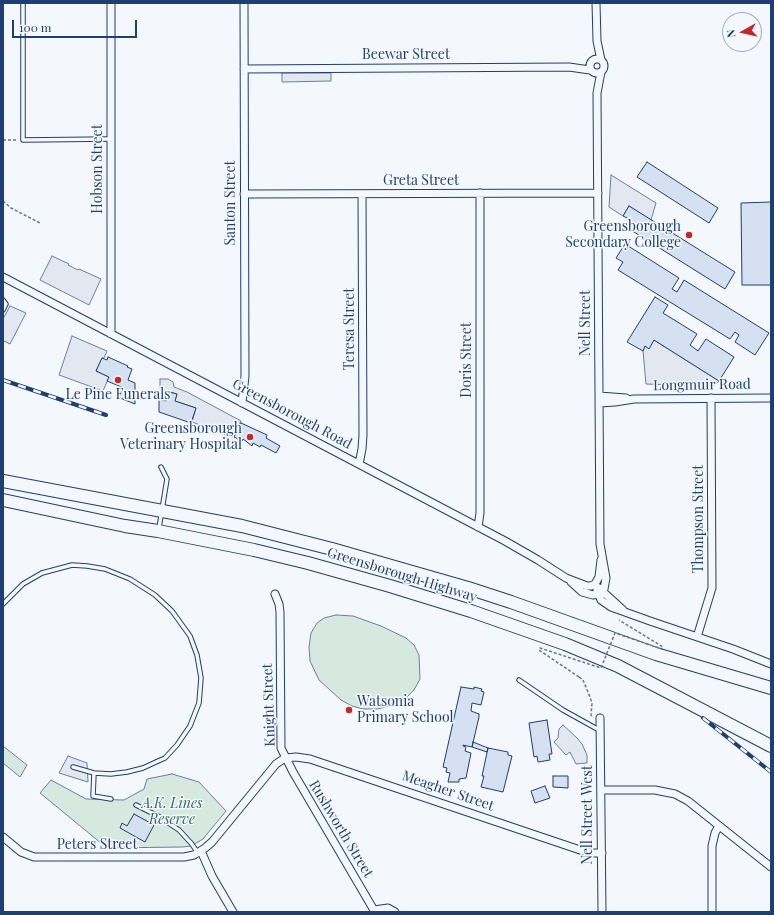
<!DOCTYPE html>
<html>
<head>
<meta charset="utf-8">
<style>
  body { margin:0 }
  #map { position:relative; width:774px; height:915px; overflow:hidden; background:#f4f7fb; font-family:"Playfair Display",serif }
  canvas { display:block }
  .frame { position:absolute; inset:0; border:4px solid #1d3f73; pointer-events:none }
  .north { position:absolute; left:722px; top:12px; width:40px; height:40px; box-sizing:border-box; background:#f4f7fb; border:1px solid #9eadc5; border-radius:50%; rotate:262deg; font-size:11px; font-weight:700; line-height:16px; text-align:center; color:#1d3f73 }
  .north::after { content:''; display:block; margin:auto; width:14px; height:18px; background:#c62828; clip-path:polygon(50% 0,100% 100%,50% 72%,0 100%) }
  .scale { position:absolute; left:12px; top:20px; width:125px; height:18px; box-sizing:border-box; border:2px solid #1d3f73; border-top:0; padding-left:5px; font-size:12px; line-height:14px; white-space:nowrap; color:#1d3f73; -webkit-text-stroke:3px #f4f7fb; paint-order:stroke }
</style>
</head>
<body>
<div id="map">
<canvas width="774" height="915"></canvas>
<div class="frame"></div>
<div class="north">N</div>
<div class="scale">100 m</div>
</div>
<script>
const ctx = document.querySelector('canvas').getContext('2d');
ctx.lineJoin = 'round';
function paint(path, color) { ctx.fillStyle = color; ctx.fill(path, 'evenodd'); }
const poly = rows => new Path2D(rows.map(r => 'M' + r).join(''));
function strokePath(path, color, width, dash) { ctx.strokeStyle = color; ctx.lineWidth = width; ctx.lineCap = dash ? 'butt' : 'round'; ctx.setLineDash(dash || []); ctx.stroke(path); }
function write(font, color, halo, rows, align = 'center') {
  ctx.font = font + ' "Playfair Display",serif'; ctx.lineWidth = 3; ctx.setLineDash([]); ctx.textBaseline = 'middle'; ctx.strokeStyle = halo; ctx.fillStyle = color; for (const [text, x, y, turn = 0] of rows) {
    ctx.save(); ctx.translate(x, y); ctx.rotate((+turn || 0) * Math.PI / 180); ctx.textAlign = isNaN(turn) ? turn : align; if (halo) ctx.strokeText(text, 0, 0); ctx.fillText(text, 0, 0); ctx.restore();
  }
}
const green = poly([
  [336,615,353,616,381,626,406,638,414,645,419,655,420,679,414,690,405,699,392,705,378,709,363,709,352,706,341,700,319,680,310,661,309,647,311,633,317,623,324,618,336,615],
  [3,746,27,765,20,777,3,763,3,746],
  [172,774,199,782,226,811,203,839,191,846,182,847,107,848,40,793,51,780,86,799,124,800,144,789,147,779,172,774]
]);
paint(green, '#d7e8df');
strokePath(green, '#687fa3', 1);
const parking = poly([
  [282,73,331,73,331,81,282,82,282,73],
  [611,175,656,203,651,220,629,206,623,216,609,207,611,175],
  [52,256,69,264,68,265,78,270,79,269,101,279,89,305,40,280,52,256],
  [10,306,26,313,10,344,4,341,3,343,3,319,10,306],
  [72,336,107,351,104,358,102,358,96,371,109,377,103,391,59,375,72,336],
  [654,340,719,381,713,386,646,384,643,351,645,346,649,348,654,340],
  [160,379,168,379,173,382,174,387,187,392,241,421,232,437,192,422,196,408,175,401,177,394,160,389,160,379],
  [563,725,577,738,582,744,587,755,587,763,576,764,570,752,566,755,554,742,558,738,559,729,563,725],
  [68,756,87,763,88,782,59,773,68,756]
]);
paint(parking, '#e3e8f0');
strokePath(parking, '#687fa3', 1);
const building = poly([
  [647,162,718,208,709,223,637,177,647,162],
  [771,202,771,285,742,285,741,203,771,202],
  [629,206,735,272,725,289,626,227,631,220,623,216,629,206],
  [625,244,679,278,672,289,677,292,684,280,769,333,755,355,735,342,739,335,735,332,730,339,618,270,623,262,616,258,625,244],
  [655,297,668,305,663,313,697,334,690,345,698,351,706,339,734,357,719,381,654,340,649,349,645,346,643,351,627,342,655,297],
  [108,357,128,366,127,367,132,369,128,380,135,383,135,404,120,398,124,388,107,381,109,377,96,371,102,358,107,360,108,357],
  [169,392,177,394,175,401,196,408,191,423,159,412,159,399,166,401,169,392],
  [241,423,267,435,266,438,280,446,276,453,261,445,260,447,253,443,252,446,243,439,242,441,234,437,241,423],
  [461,687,474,689,474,687,482,689,481,691,484,692,481,705,472,703,471,711,479,714,479,717,472,747,463,745,463,746,466,747,465,751,471,753,466,778,459,779,459,782,448,782,450,773,446,772,447,768,443,767,461,687],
  [547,720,552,754,549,754,550,760,538,762,537,756,534,757,529,723,547,720],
  [473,742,488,748,487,752,472,747,473,742],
  [488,748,508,752,508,755,512,756,503,792,481,787,484,776,482,776,488,748],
  [553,776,568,776,568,788,553,787,553,776],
  [545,786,550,798,535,803,531,791,545,786],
  [134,814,154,825,145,842,120,828,122,823,127,826,134,814]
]);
paint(building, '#d5e0f0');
strokePath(building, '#1d3f73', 1);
const service = poly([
  [23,3,23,140,111,139],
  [3,300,6,304,3,310],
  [159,528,167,479,161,467],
  [3,604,23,584,42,573,72,565,87,566,105,569,130,579,155,595,172,611,190,636,197,655,201,678,199,703,190,726,177,745,165,758,156,762,143,768,127,772,111,774,94,773,73,767],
  [519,680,563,710,599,730],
  [94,773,93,796,111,799],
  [136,805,158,816,179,830,191,843,198,853]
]);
const minor = poly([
  [111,3,111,334],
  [596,3,597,41,601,60],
  '590 66a7 7 0 1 1 14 0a7 7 0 1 1-14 0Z',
  [244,69,569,67,590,70],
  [244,194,598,193],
  [3,277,505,541,538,560,566,578,587,586,591,586,595,584],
  [599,396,626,398],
  [242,403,245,376,244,3],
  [599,403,615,402,634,399,771,398],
  [359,464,362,449,363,435,362,194],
  [478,527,480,513,480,193],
  [571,582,582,592,593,595,598,594,604,589,606,578,600,544,597,93,601,72],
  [595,584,599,577,601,560],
  [599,588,623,610],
  [597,590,601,600,611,607,650,621,733,649,771,664],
  [275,594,279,604,280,612,281,748,293,772,375,912],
  [697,637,712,588,711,398],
  [600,718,602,912],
  [601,790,655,790,675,794,688,801,771,867],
  [3,837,21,852,34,857,184,857,194,855,205,848,212,842,276,764,285,758,296,757,310,759,589,853,602,853],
  [201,851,212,876,233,912],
  [374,910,388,908,395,912],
  [712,912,712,846,715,833,719,826]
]);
const trunk = poly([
  [3,481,242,526,332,549,468,588,511,602,656,654,771,688],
  [3,500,125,526,158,531,254,550,308,563,390,586,471,611,565,644,618,666,771,746]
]);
strokePath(service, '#1d3f73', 5.5);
strokePath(minor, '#1d3f73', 9);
strokePath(trunk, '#1d3f73', 14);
strokePath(poly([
  [3,140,17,140],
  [3,201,11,208,40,223],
  [579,677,583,680,590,697,592,703,591,715,592,717]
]), '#5e769c', 1.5, [3, 2]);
strokePath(service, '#f4f7fb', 3.5);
strokePath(minor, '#f4f7fb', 7);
strokePath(trunk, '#f4f7fb', 12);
const rail = poly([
  [3,380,106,415],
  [703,718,771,772]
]);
strokePath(rail, '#1d3f73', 4);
strokePath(rail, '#f4f7fb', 2.5, [8]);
strokePath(poly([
  [579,677,539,650,540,648,601,668,615,633,662,649,663,647,619,620]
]), '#5e769c', 1.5, [3, 2]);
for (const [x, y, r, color] of [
  [689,235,4,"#c62828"],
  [118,380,4,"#c62828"],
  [250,437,4,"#c62828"],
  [349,710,4,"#c62828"]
]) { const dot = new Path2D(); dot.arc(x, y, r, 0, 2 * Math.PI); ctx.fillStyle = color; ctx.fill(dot); strokePath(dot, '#f4f7fb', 1.5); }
write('14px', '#1d3f73', '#f4f7fb', [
  ["Beewar Street",406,55],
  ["Hobson Street",98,169,-90],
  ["Greta Street",421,181],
  ["Santon Street",231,203,-90],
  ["Nell Street",586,323,-90],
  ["Teresa Street",350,329,-90],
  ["Doris Street",467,360,-90],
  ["Longmuir Road",702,385,-1],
  ["Greensborough Road",292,414,28],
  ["Thompson Street",699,519,-90],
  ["Greensborough Highway",402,575,17],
  ["Knight Street",269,705,-92],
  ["Meagher Street",448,791,19],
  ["Nell Street West",588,815,-90],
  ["Rushworth Street",341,829,59],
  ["Peters Street",97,845]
]);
write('14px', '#1d3f73', '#f4f7fb', [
  ["Greensborough",681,227],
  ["Secondary College",681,243],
  ["Le Pine Funerals",118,395,"center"],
  ["Greensborough",242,429],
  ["Veterinary Hospital",242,445],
  ["Watsonia",357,702,"left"],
  ["Primary School",357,718,"left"]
], 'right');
write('italic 14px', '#2c6c60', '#f4f7fb', [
  ["A.K. Lines",172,804],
  ["Reserve",172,820]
]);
</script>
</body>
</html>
